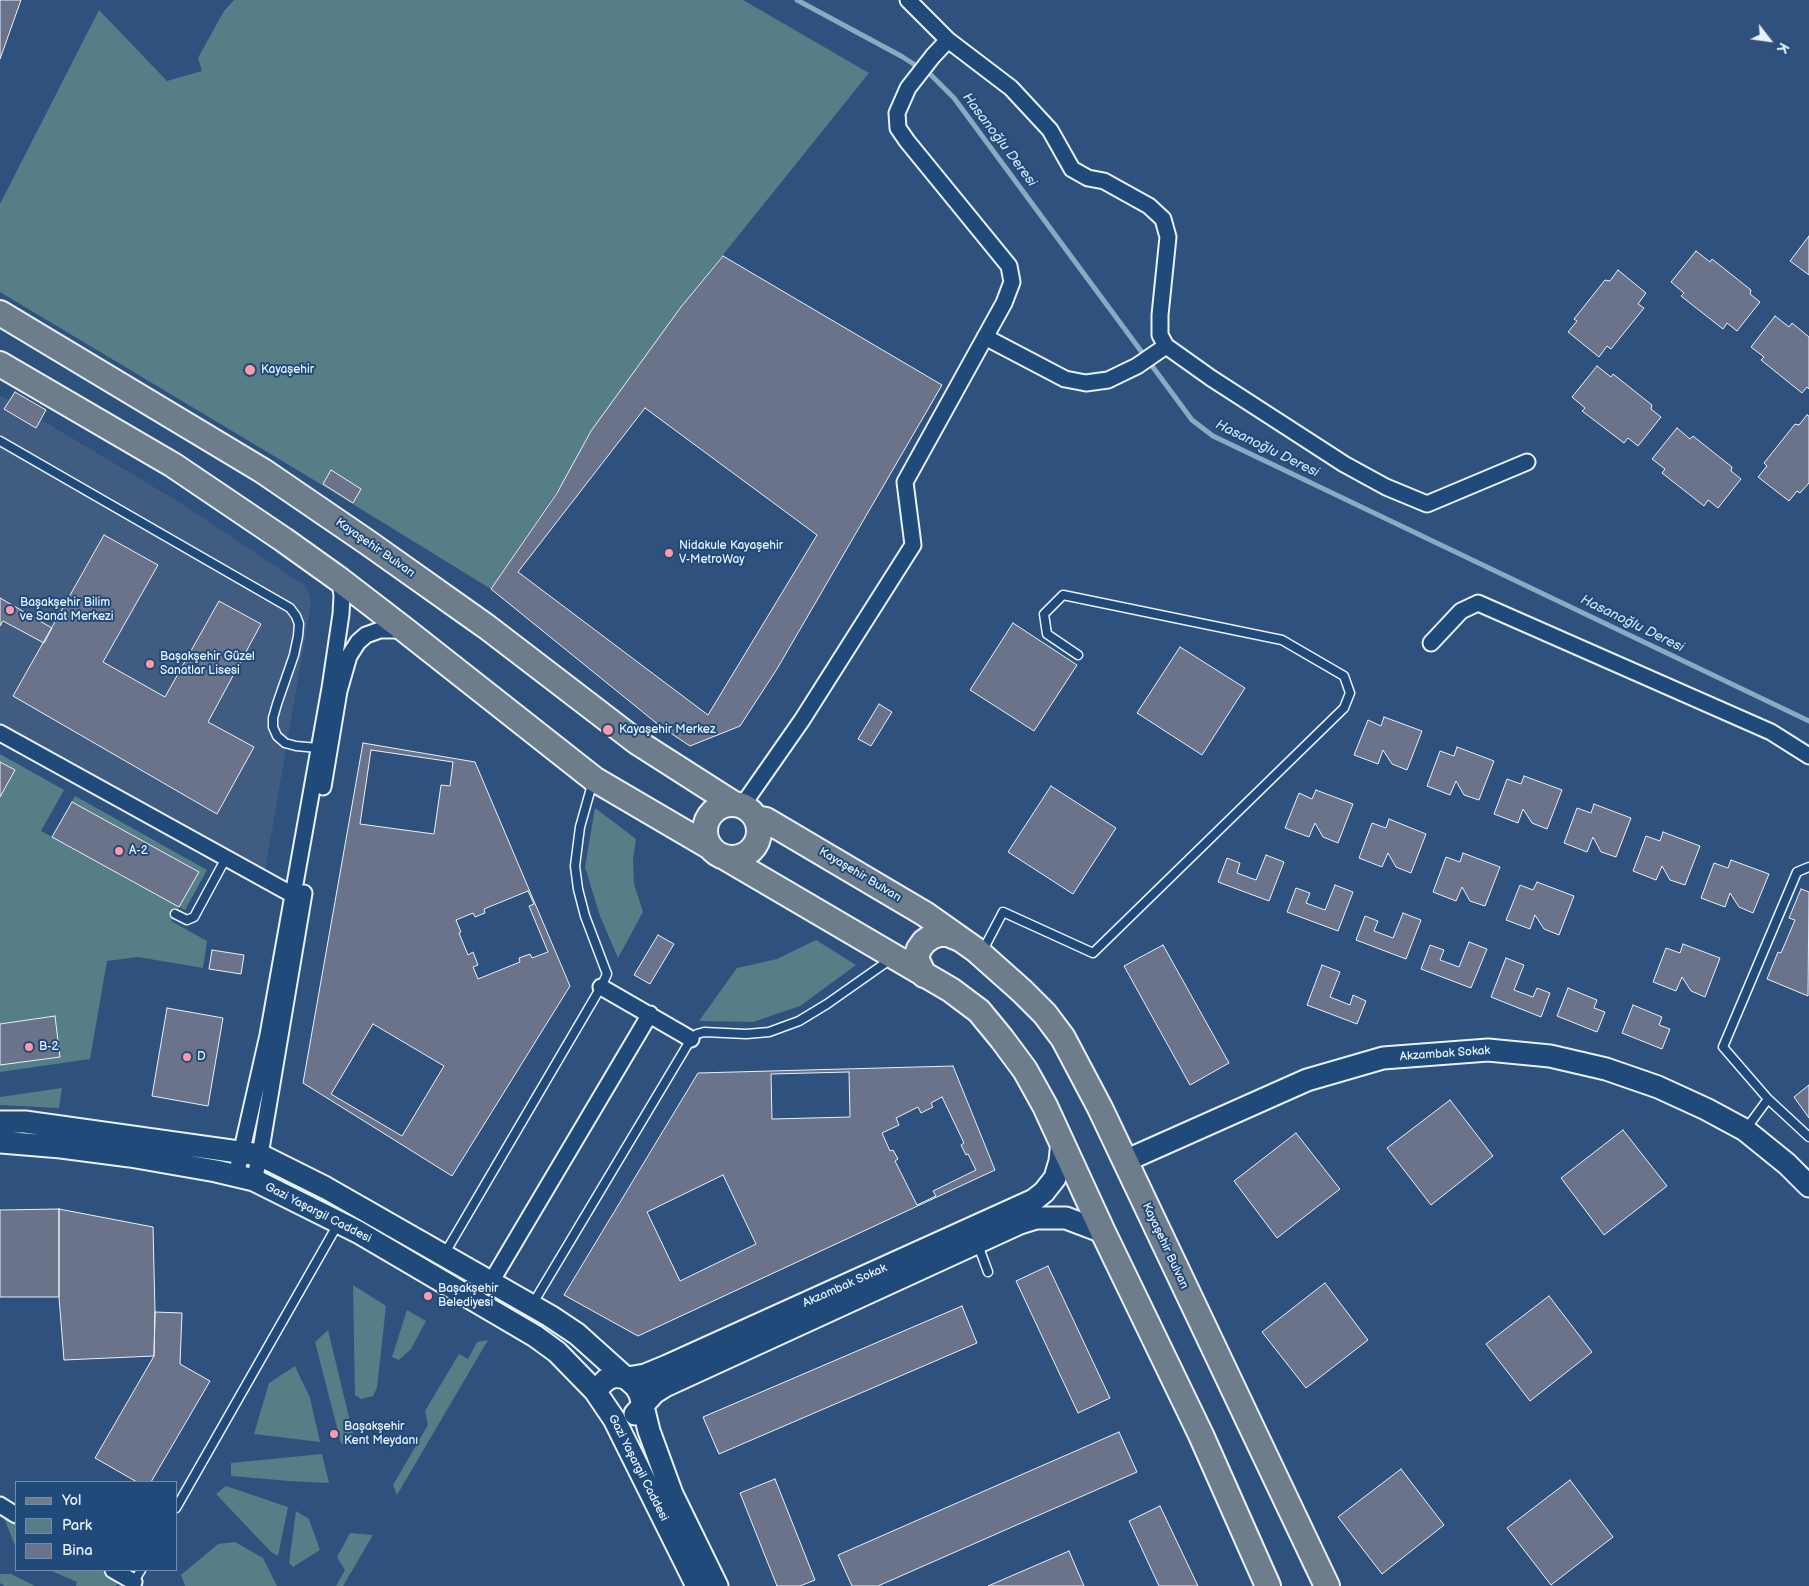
<!DOCTYPE html>
<html>
<head>
<meta charset="utf-8">
<style>
  body { margin:0 }
  #map { position:relative; width:1809px; height:1586px; overflow:hidden; background:#2e527d; font-family:"Balsamiq Sans",sans-serif }
  canvas { display:block }
  .legend { position:absolute; left:15px; top:1481px; width:162px; height:90px; box-sizing:border-box; background:#1f4a7a; border:1px solid #6f8dac; margin:0; padding:6px 9px; list-style:none; font-size:15px; color:#e8f1f8 }
  .legend li { display:flex; align-items:center; gap:10px; height:25px }
  .legend b { width:25px; border:1px solid #6f8dac }
  .north { position:absolute; left:1744px; top:15px; width:50px; height:50px; -webkit-text-stroke:4px #1f4a7a; paint-order:stroke; rotate:120deg; font-size:14px; font-weight:700; line-height:20px; text-align:center; color:#e8f1f8 }
  .north::after { content:''; display:block; margin:auto; width:18px; height:22px; background:#e8f1f8; clip-path:polygon(50% 0,100% 100%,50% 72%,0 100%) }
</style>
</head>
<body>
<div id="map">
<canvas width="1809" height="1586"></canvas>
<ul class="legend">
<li><b style="height:6px;background:#6d7d8c"></b>Yol</li>
<li><b style="height:14px;background:#557e86"></b>Park</li>
<li><b style="height:14px;background:#6a738a"></b>Bina</li>
</ul>
<div class="north">K</div>
</div>
<script>
const ctx = document.querySelector('canvas').getContext('2d');
ctx.lineJoin = 'round';
function paint(path, color) { ctx.fillStyle = color; ctx.fill(path, 'evenodd'); }
const poly = rows => new Path2D(rows.map(r => 'M' + r).join(''));
function strokePath(path, color, width, dash) { ctx.strokeStyle = color; ctx.lineWidth = width; ctx.lineCap = dash ? 'butt' : 'round'; ctx.setLineDash(dash || []); ctx.stroke(path); }
function write(font, color, halo, rows, align = 'center') {
  ctx.font = font + ' "Balsamiq Sans",sans-serif'; ctx.lineWidth = 4; ctx.setLineDash([]); ctx.textBaseline = 'middle'; ctx.strokeStyle = halo; ctx.fillStyle = color; for (const [text, x, y, turn = 0] of rows) {
    ctx.save(); ctx.translate(x, y); ctx.rotate((+turn || 0) * Math.PI / 180); ctx.textAlign = isNaN(turn) ? turn : align; if (halo) ctx.strokeText(text, 0, 0); ctx.fillText(text, 0, 0); ctx.restore();
  }
}
paint(poly([
  [0,395,182,504,305,586,309,594,311,604,265,871,0,723]
]), '#405c81');
paint(poly([
  [234,0,743,0,869,73,681,307,491,589,304,474,0,292,0,204,99,10,167,81,202,71,198,58,224,11],
  [0,754,64,790,41,831,52,837,75,796,207,870,185,910,179,907,171,921,207,941,203,968,138,957,107,961,90,1059,0,1072],
  [595,808,636,839,633,860,634,884,643,912,618,958,600,916,585,867],
  [816,940,856,965,800,1006,753,1022,699,1021,737,968,777,959],
  [62,1088,59,1108,0,1105,0,1097],
  [353,1285,386,1306,377,1388,373,1396,361,1399,355,1395],
  [407,1310,426,1321,411,1349,399,1360,392,1357],
  [328,1330,353,1434,347,1446,341,1443,315,1342],
  [488,1340,397,1495,393,1485,428,1425,425,1411,459,1354,468,1359,477,1342],
  [295,1366,310,1398,320,1442,254,1434,269,1383],
  [322,1454,329,1483,289,1481,231,1476,231,1463],
  [226,1486,288,1507,278,1556,271,1552,216,1494],
  [1,1510,16,1519,16,1548],
  [296,1511,309,1519,320,1550,293,1567,289,1563],
  [350,1533,373,1535,343,1586,336,1586,345,1570,337,1557],
  [235,1542,263,1558,277,1586,185,1586,181,1575,218,1544],
  [49,1570,100,1570,119,1581,116,1586,76,1586,77,1582],
  [0,1574,11,1574,35,1586,5,1586,0,1583]
]), '#557e86');
strokePath(poly([
  [797,0,901,56,931,75,954,98,1192,420,1213,436,1809,721]
]), '#86abc3', 5);
const building = poly([
  [0,0,21,0,0,59,0,0],
  [1809,236,1809,275,1790,261,1809,236],
  [1696,251,1710,262,1712,259,1751,290,1750,294,1760,302,1737,331,1727,323,1723,329,1681,296,1684,293,1671,282,1696,251],
  [723,256,942,385,777,669,740,726,690,746,660,726,491,589,557,493,591,431,681,307,723,256],
  [1618,270,1646,293,1638,304,1644,308,1611,349,1607,346,1599,357,1568,332,1577,321,1574,319,1605,280,1610,281,1618,270],
  [1775,316,1789,327,1792,323,1809,337,1809,389,1807,387,1802,393,1761,360,1764,357,1751,347,1775,316],
  [1597,366,1611,377,1613,374,1652,405,1651,409,1661,417,1638,446,1628,438,1624,443,1582,411,1585,408,1572,397,1597,366],
  [15,392,46,410,36,428,4,409,15,392],
  [645,408,817,535,708,715,518,572,645,408],
  [1807,415,1809,416,1809,483,1800,493,1797,491,1789,501,1758,477,1767,466,1764,463,1795,424,1799,425,1807,415],
  [1677,428,1690,439,1693,436,1732,467,1731,471,1741,479,1718,508,1708,500,1704,506,1662,473,1665,469,1652,459,1677,428],
  [331,470,361,489,353,503,323,484,331,470],
  [104,535,158,565,103,662,165,697,219,601,261,624,208,722,254,747,217,814,13,696,104,535],
  [0,598,52,628,44,643,3,621,0,626,0,598],
  [1013,623,1077,665,1034,731,970,690,1013,623],
  [1180,647,1245,688,1202,755,1137,713,1180,647],
  [879,704,892,712,871,746,858,739,879,704],
  [1384,717,1422,731,1407,770,1392,764,1383,750,1378,764,1354,755,1368,720,1381,726,1384,717],
  [363,743,475,762,570,986,452,1176,303,1083,363,743],
  [1457,747,1494,761,1479,800,1464,795,1456,781,1450,795,1427,786,1440,751,1454,756,1457,747],
  [371,750,453,762,450,786,441,785,434,834,360,824,371,750],
  [0,762,15,770,0,797,0,762],
  [1524,776,1562,790,1547,829,1532,823,1523,809,1518,823,1494,814,1507,779,1521,784,1524,776],
  [1051,786,1116,828,1073,894,1008,852,1051,786],
  [1316,790,1353,804,1338,843,1323,837,1315,823,1309,837,1285,828,1299,793,1312,799,1316,790],
  [72,802,199,872,179,907,52,837,72,802],
  [1594,804,1631,818,1616,857,1601,852,1593,837,1587,852,1564,843,1577,808,1591,813,1594,804],
  [1389,819,1426,834,1411,873,1396,867,1388,853,1382,867,1359,858,1372,823,1386,828,1389,819],
  [1663,832,1700,846,1685,885,1670,880,1662,866,1656,880,1633,871,1646,836,1660,841,1663,832],
  [1463,853,1500,867,1485,906,1470,901,1462,887,1456,901,1433,892,1446,857,1460,862,1463,853],
  [1266,855,1284,862,1269,901,1218,882,1227,858,1240,863,1237,873,1256,880,1266,855],
  [1731,860,1769,874,1753,913,1739,907,1730,893,1725,907,1701,898,1714,863,1728,868,1731,860],
  [1537,882,1574,896,1559,935,1544,929,1535,915,1530,929,1506,920,1520,885,1533,890,1537,882],
  [1335,885,1353,892,1338,931,1287,912,1296,888,1310,893,1306,903,1325,910,1335,885],
  [1801,889,1809,892,1808,996,1767,979,1778,952,1781,953,1795,920,1789,918,1801,889],
  [528,891,534,904,529,906,548,952,532,958,530,954,519,958,520,962,478,979,473,967,478,965,473,952,468,955,459,933,461,932,456,920,473,913,475,917,485,913,484,909,528,891],
  [1403,913,1421,920,1406,959,1356,940,1365,916,1378,921,1374,931,1393,938,1403,913],
  [658,935,674,944,650,984,634,975,658,935],
  [1469,942,1487,949,1471,988,1421,969,1430,945,1444,950,1440,960,1459,967,1469,942],
  [1683,944,1720,958,1705,997,1691,991,1682,977,1676,991,1653,982,1666,948,1680,953,1683,944],
  [1163,945,1229,1063,1190,1085,1124,966,1163,945],
  [212,950,244,955,241,974,209,969,212,950],
  [1506,958,1524,965,1514,990,1533,997,1537,988,1550,993,1541,1017,1491,997,1506,958],
  [1322,965,1340,972,1330,997,1350,1005,1353,995,1366,1001,1357,1024,1307,1005,1322,965],
  [1568,988,1597,1000,1594,1008,1605,1012,1597,1032,1557,1016,1568,988],
  [1633,1005,1662,1017,1659,1025,1670,1029,1662,1049,1622,1033,1633,1005],
  [167,1008,223,1018,208,1106,152,1096,167,1008],
  [55,1016,60,1057,0,1065,0,1024,55,1016],
  [373,1024,444,1066,402,1136,331,1094,373,1024],
  [953,1066,995,1170,638,1336,564,1295,698,1073,953,1066],
  [849,1072,850,1117,772,1119,771,1074,849,1072],
  [1809,1085,1809,1118,1794,1097,1809,1085],
  [942,1097,964,1143,961,1145,966,1155,968,1154,976,1170,933,1191,936,1196,917,1205,895,1161,898,1159,893,1150,890,1151,882,1133,899,1125,896,1118,918,1107,921,1113,933,1107,931,1103,942,1097],
  [1450,1100,1493,1156,1431,1205,1387,1148,1450,1100],
  [1623,1130,1667,1186,1604,1235,1561,1178,1623,1130],
  [1296,1133,1340,1189,1277,1238,1234,1181,1296,1133],
  [723,1175,756,1244,680,1281,647,1212,723,1175],
  [59,1209,153,1227,155,1312,154,1356,64,1360,59,1297,59,1209],
  [59,1209,59,1297,0,1297,0,1210,59,1209],
  [1048,1266,1110,1398,1078,1413,1016,1281,1048,1266],
  [1325,1283,1368,1340,1306,1388,1262,1332,1325,1283],
  [1549,1296,1592,1352,1530,1401,1486,1344,1549,1296],
  [962,1306,977,1343,719,1454,703,1417,962,1306],
  [155,1312,182,1313,180,1364,210,1381,151,1482,137,1482,95,1458,154,1356,155,1312],
  [1119,1432,1137,1472,878,1586,852,1586,838,1555,1119,1432],
  [1401,1469,1444,1525,1382,1574,1338,1517,1401,1469],
  [775,1479,815,1580,800,1586,777,1586,740,1493,775,1479],
  [1570,1480,1613,1537,1551,1585,1507,1528,1570,1480],
  [1160,1506,1198,1586,1159,1586,1129,1521,1160,1506],
  [1069,1551,1084,1586,988,1586,1069,1551]
]);
paint(building, '#6a738a');
strokePath(building, '#e8f1f8', 1);
const lane = poly([
  [0,441,290,608,296,616,299,624,298,636,294,655,277,704,273,718,273,727,277,736,285,743,296,746,318,748],
  [175,914,187,920,194,917,226,858],
  [982,952,1003,912,1093,953,1344,708,1350,693,1344,676,1282,640,1063,595,1044,614,1047,634,1078,655],
  [1768,1099,1809,1137],
  [1746,1129,1768,1099,1723,1047,1797,872,1809,867],
  [978,1245,988,1272],
  [445,1253,601,987,607,974,585,916,578,889,575,866,580,827,593,781],
  [532,1305,691,1039,697,1034,704,1032,746,1034,769,1032,799,1021,827,1004,891,959],
  [176,1508,338,1224],
  [133,1583,141,1570]
]);
const street = poly([
  [908,0,948,40,1011,88,1050,130,1072,169,1088,178,1104,181,1149,206,1163,219,1168,237,1160,315,1160,335,1166,346,1211,378,1344,464,1386,487,1427,504,1527,462],
  [985,337,1065,379,1086,383,1108,380,1137,366,1166,346],
  [1431,643,1461,611,1478,603,1771,732,1809,756],
  [0,733,302,900],
  [323,787,339,691,349,656,358,642,366,635,380,630,405,630],
  [742,806,802,720,913,545,905,482,1004,303,1012,282,1009,266,907,141,898,128,897,113,908,88,933,56,948,40],
  [601,987,691,1039],
  [236,1176,268,1035,330,688,341,614,342,596,340,580],
  [254,1180,260,1155,304,893],
  [491,1282,650,1014],
  [0,1505,16,1515],
  [113,1570,134,1582]
]);
const secondary = poly([
  [0,1122,25,1122,260,1155,326,1188,550,1316,577,1334,636,1387,640,1394,649,1431,672,1494,717,1586],
  [0,1142,61,1147,130,1156,216,1171,254,1180,358,1232,535,1336,557,1352,595,1391,614,1419,697,1586],
  [1125,1161,1307,1080,1383,1058,1488,1050,1550,1056,1606,1069,1658,1087,1706,1109,1745,1130,1787,1164,1809,1186],
  [595,1391,606,1380,614,1376,627,1378,645,1375,667,1366,1034,1200,1044,1192,1055,1178,1060,1161,1062,1141],
  [635,1414,654,1393,665,1386,1020,1223,1036,1218,1066,1218,1103,1232]
]);
const primary = poly([
  [0,313,263,471,367,542,487,627,637,742,734,804],
  [0,364,173,465,284,540,340,580,405,630,594,779,710,847],
  '705 831a27 27 0 1 1 54 0a27 27 0 1 1-54 0Z',
  [756,818,766,820,925,914,976,950,1022,991,1045,1014,1063,1038,1100,1108,1327,1586],
  [726,858,951,990,979,1011,1002,1039,1025,1070,1045,1106,1103,1232,1201,1435,1268,1586],
  [924,975,916,958,919,949,924,942,931,937,939,934,948,934,960,939]
]);
strokePath(lane, '#e8f1f8', 11);
strokePath(street, '#e8f1f8', 19);
strokePath(secondary, '#e8f1f8', 25);
strokePath(primary, '#e8f1f8', 28);
strokePath(lane, '#1f4a7a', 8);
strokePath(street, '#1f4a7a', 15);
strokePath(secondary, '#1f4a7a', 21);
strokePath(primary, '#6d7d8c', 24);
for (const [x, y, r, color] of [
  [250,370,6,"#ff9aa2"],
  [669,553,5,"#ff9aa2"],
  [10,610,5,"#ff9aa2"],
  [150,664,5,"#ff9aa2"],
  [608,730,6,"#ff9aa2"],
  [119,851,5,"#ff9aa2"],
  [29,1047,5,"#ff9aa2"],
  [187,1057,5,"#ff9aa2"],
  [428,1296,5,"#ff9aa2"],
  [334,1434,5,"#ff9aa2"]
]) { const dot = new Path2D(); dot.arc(x, y, r, 0, 2 * Math.PI); ctx.fillStyle = color; ctx.fill(dot); strokePath(dot, '#1f4a7a', 2); }
write('12px', '#e8f1f8', '#1f4a7a', [
  ["Kayaşehir",261,370],
  ["Nidakule Kayaşehir",679,546],
  ["V-MetroWay",679,560],
  ["Başakşehir Bilim",20,603],
  ["ve Sanat Merkezi",20,617],
  ["Başakşehir Güzel",160,657],
  ["Sanatlar Lisesi",160,671],
  ["Kayaşehir Merkez",619,730],
  ["A-2",129,851],
  ["B-2",39,1047],
  ["D",197,1057],
  ["Başakşehir",438,1289],
  ["Belediyesi",438,1303],
  ["Başakşehir",344,1427],
  ["Kent Meydanı",344,1441]
], 'left');
write('12px', '#e8f1f8', '#1f4a7a', [
  ["Kayaşehir Bulvarı",375,548,35],
  ["Kayaşehir Bulvarı",860,875,31],
  ["Akzambak Sokak",1445,1054,-4],
  ["Gazi Yaşargil Caddesi",318,1213,27],
  ["Kayaşehir Bulvarı",1165,1246,65],
  ["Akzambak Sokak",845,1286,-24],
  ["Gazi Yaşargil Caddesi",638,1468,63]
]);
write('italic 14px', '#cfdfeb', '#1f4a7a', [
  ["Hasanoğlu Deresi",999,140,53],
  ["Hasanoğlu Deresi",1267,449,26],
  ["Hasanoğlu Deresi",1632,624,26]
]);
</script>
</body>
</html>
